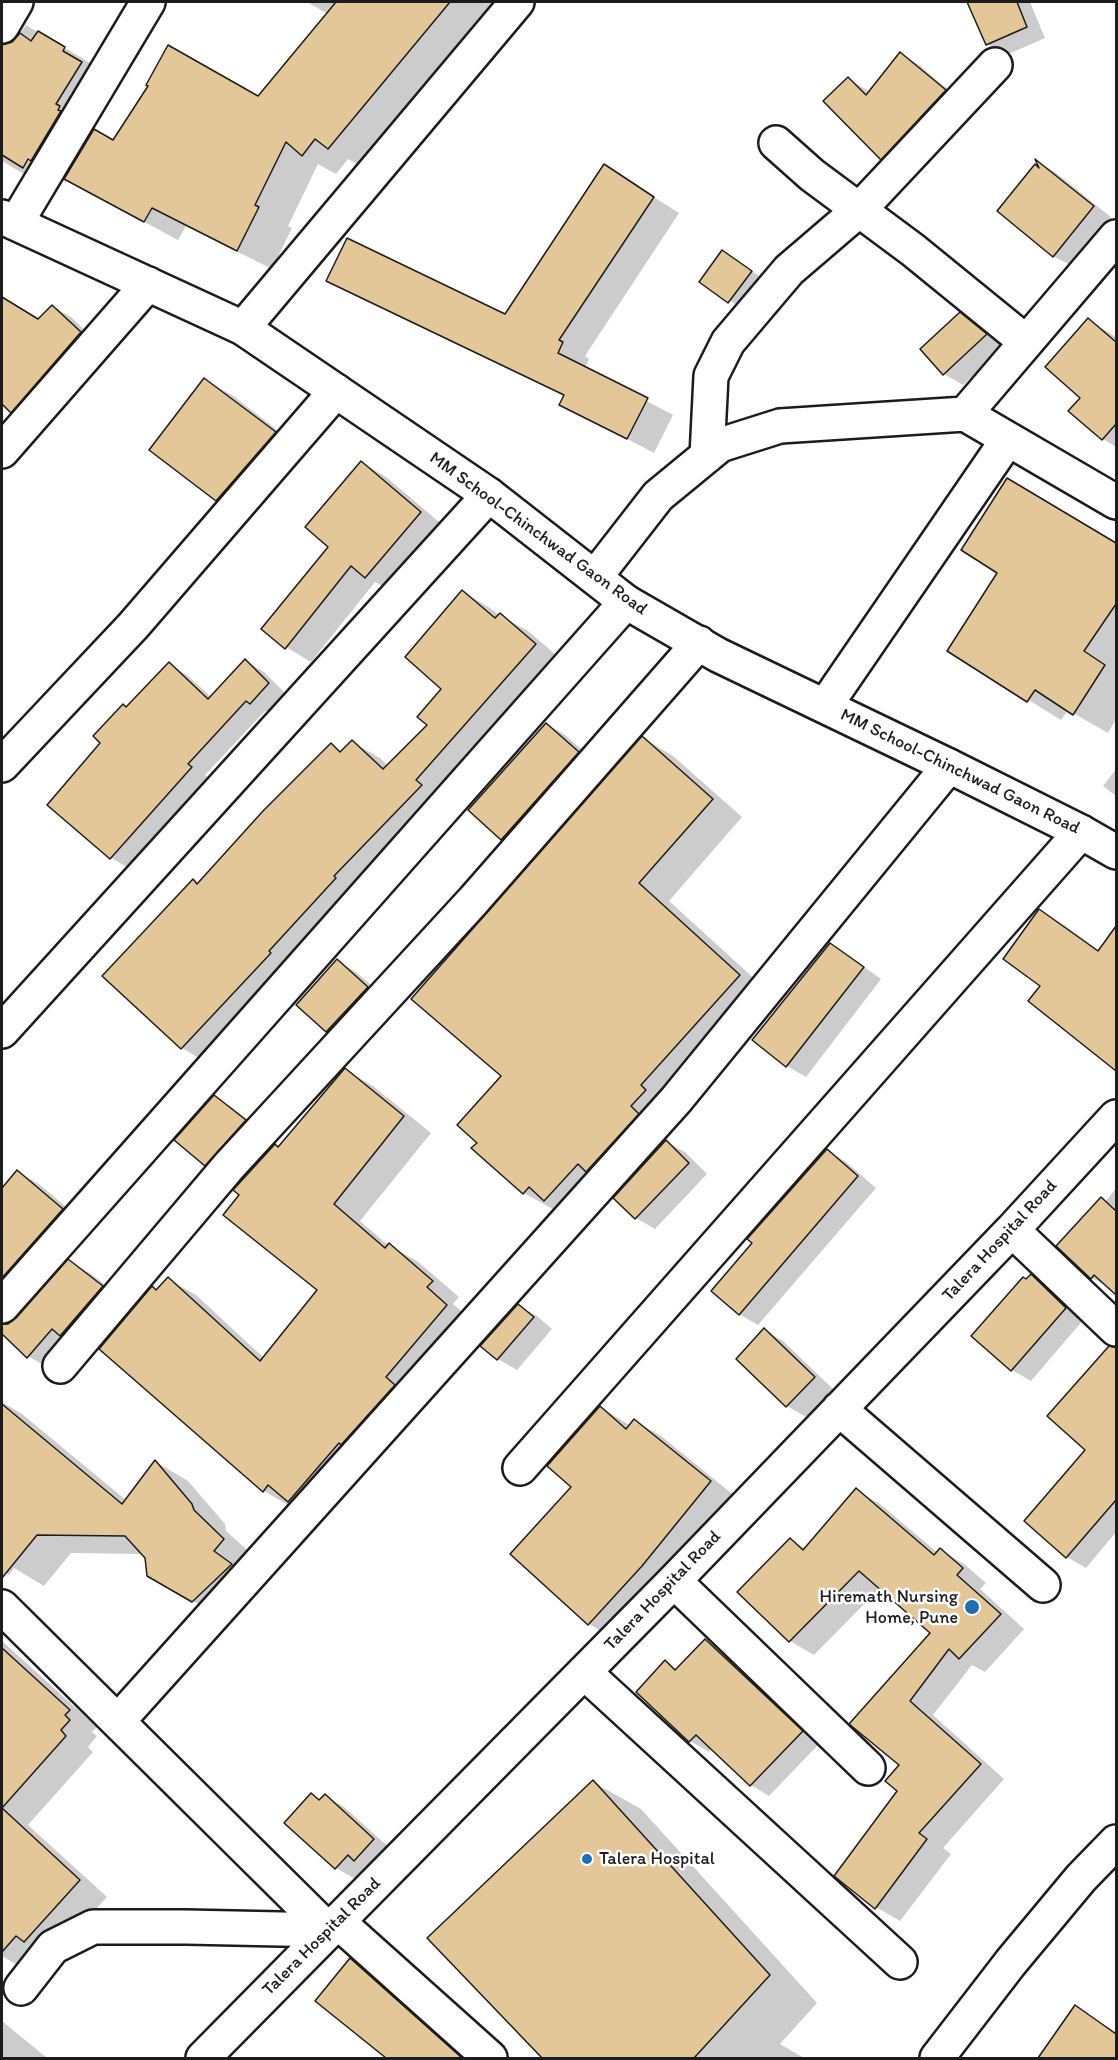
<!DOCTYPE html>
<html>
<head>
<meta charset="utf-8">
<style>
  body { margin:0 }
  #map { position:relative; width:1118px; height:2060px; overflow:hidden; background:#fff; font-family:Itim,sans-serif }
  canvas { display:block }
  .frame { position:absolute; inset:0; border:3px solid #1c1c1c; pointer-events:none }
</style>
</head>
<body>
<div id="map">
<canvas width="1118" height="2060"></canvas>
<div class="frame"></div>
</div>
<script>
const ctx = document.querySelector('canvas').getContext('2d');
ctx.lineJoin = 'round';
function paint(path, color) { ctx.fillStyle = color; ctx.fill(path, 'evenodd'); }
const poly = rows => new Path2D(rows.map(r => 'M' + r).join(''));
function strokePath(path, color, width, dash) { ctx.strokeStyle = color; ctx.lineWidth = width; ctx.lineCap = dash ? 'butt' : 'round'; ctx.setLineDash(dash || []); ctx.stroke(path); }
function write(font, color, halo, rows, align = 'center') {
  ctx.font = font + ' Itim,sans-serif'; ctx.lineWidth = 5; ctx.setLineDash([]); ctx.textBaseline = 'middle'; ctx.strokeStyle = halo; ctx.fillStyle = color; for (const [text, x, y, turn = 0] of rows) {
    ctx.save(); ctx.translate(x, y); ctx.rotate((+turn || 0) * Math.PI / 180); ctx.textAlign = isNaN(turn) ? turn : align; if (halo) ctx.strokeText(text, 0, 0); ctx.fillText(text, 0, 0); ctx.restore();
  }
}
paint(poly([
  [307,2,499,2,362,167,348,159,336,174,318,164,288,226,292,228,272,269,186,226,178,240,100,198,114,142,258,98,328,14],
  [969,2,1030,2,1045,38,1006,55,987,44],
  [26,25,92,64,29,177,2,161,2,45,13,43],
  [901,54,919,65,963,102,900,169,882,158,848,79,870,92],
  [1039,163,1055,172,1112,218,1072,266,1053,256,1042,170],
  [604,166,679,213,585,356,589,359,585,368,673,415,654,453,561,404,565,396,354,295,328,280,505,316],
  [723,252,770,283,748,313,701,281],
  [2,298,39,321,52,306,71,317,99,344,30,422,12,411,2,402],
  [960,314,979,325,1005,346,963,385,944,374],
  [1088,320,1116,337,1116,447,1103,439,1070,411,1082,398],
  [204,380,232,395,302,449,245,516,217,500],
  [361,462,386,477,445,527,391,591,375,582,311,662,286,647,330,546],
  [1008,480,1116,544,1116,719,1108,733,1068,710,1061,720,949,651,999,573],
  [463,592,490,608,499,615,528,631,562,660,209,1064,182,1048,193,881,198,884,331,745,343,752,352,742,380,758,388,766,429,725,443,689],
  [246,661,264,672,286,694,269,713,265,711,205,775,209,778,129,868,111,858,103,743,127,708,169,664,187,675,211,697],
  [547,724,565,735,597,763,521,850,502,839,470,810],
  [643,738,673,756,742,817,669,901,770,993,575,1217,557,1207,554,1210,524,1193,479,1143,504,1076],
  [1116,769,1116,796,1103,786],
  [1040,911,1064,925,1100,951,1116,928,1116,1069,1030,1000,1042,986],
  [830,945,849,956,881,979,806,1077,787,1066],
  [337,961,356,972,386,998,346,1042,327,1031,298,1005],
  [345,1070,373,1086,431,1133,360,1221,389,1246,417,1261,459,1297,453,1304,474,1322,291,1507,264,1491,157,1291,168,1279,196,1295,264,1358,319,1290,279,1148],
  [214,1097,233,1108,263,1132,224,1176,205,1165],
  [666,1142,685,1152,707,1174,655,1229,636,1218,615,1198],
  [827,1151,846,1162,876,1188,758,1325,739,1314,754,1242],
  [17,1172,39,1184,84,1222,5,1315,6,1326,17,1320,69,1261,91,1274,124,1299,50,1369,28,1356,2,1332,2,1191],
  [1116,1188,1116,1291,1092,1278,1101,1198,1106,1201],
  [1031,1276,1050,1286,1084,1319,1031,1381,1012,1370,1027,1281],
  [518,1306,537,1316,552,1329,517,1370,498,1359,483,1346],
  [764,1330,783,1341,833,1389,806,1417,787,1406,738,1359],
  [1104,1354,1116,1361,1116,1532,1086,1568,1067,1557],
  [2,1402,22,1414,127,1501,156,1462,188,1481,225,1524,226,1531,256,1558,226,1620,149,1575,147,1557,144,1554,71,1553,44,1586,14,1568,9,1575,2,1571],
  [600,1407,631,1426,635,1421,661,1436,736,1497,615,1639,589,1624,513,1554,573,1487],
  [856,1490,880,1504,938,1553,940,1550,964,1564,986,1583,980,1589,1024,1629,985,1672,972,1665,933,1715,1004,1779,943,1848,951,1854,900,1921,876,1907,899,1791,901,1765,852,1724,933,1633,880,1588,814,1655,790,1641,790,1540,806,1549],
  [2,1641,97,1727,92,1732,97,1736,88,1747,93,1752,28,1825,107,1897,52,1957,27,1971,2,1956],
  [706,1641,724,1652,820,1743,769,1796,751,1785,712,1748,709,1752,690,1741,665,1662,678,1670],
  [593,1782,641,1809,817,2003,780,2044,804,2058,544,2058,429,1938],
  [311,1795,321,1801,325,1796,344,1807,392,1850,374,1870,367,1866,355,1879,336,1868,286,1823],
  [351,1960,372,1972,468,2058,388,2058,318,2001],
  [1076,2007,1116,2032,1116,2058,1040,2058],
  [2,2021,47,2058,2,2058]
]), '#0003');
const building = poly([
  [336,2,450,2,328,149,315,139,302,156,286,142,255,205,259,207,237,251,152,208,144,222,64,179,94,129,113,140,148,86,146,85,168,45,258,96,336,2],
  [967,2,1017,2,1027,27,986,45,967,2],
  [38,31,65,47,63,51,82,62,56,104,60,106,58,110,61,111,31,161,28,159,23,168,2,155,2,45,12,42,20,33,31,41,38,31],
  [900,52,946,90,881,160,823,101,848,77,866,95,900,52],
  [1035,159,1094,206,1053,257,997,211,1035,164,1039,168,1035,159],
  [604,164,654,197,559,340,563,342,558,353,648,398,627,439,559,405,564,395,326,281,347,238,505,314,604,164],
  [722,250,752,271,728,303,699,282,722,250],
  [2,297,38,319,52,305,81,332,11,413,2,404,2,297],
  [960,312,987,334,943,375,920,349,960,312],
  [1088,318,1116,342,1116,424,1102,440,1068,411,1080,398,1045,367,1088,318],
  [204,378,276,432,216,501,149,450,204,378],
  [361,461,421,512,365,578,351,566,285,649,261,629,328,547,305,527,361,461],
  [1007,478,1116,543,1116,604,1084,651,1105,665,1073,715,1035,690,1027,702,947,651,997,573,961,550,1007,478],
  [462,590,495,618,500,613,536,644,416,780,422,785,334,876,336,878,269,951,271,953,181,1049,102,976,193,879,197,884,263,811,331,743,340,752,352,740,383,769,427,725,417,717,441,689,405,657,462,590],
  [245,659,269,683,250,704,246,701,188,764,192,767,110,859,47,805,100,743,93,736,123,704,126,707,169,662,208,699,245,659],
  [546,723,579,752,501,840,468,810,546,723],
  [642,736,713,799,639,883,740,975,641,1085,646,1090,631,1106,639,1114,586,1172,578,1164,544,1201,529,1187,523,1194,471,1148,477,1143,457,1125,501,1076,411,999,642,736],
  [1039,909,1098,951,1116,926,1116,1071,1028,1001,1040,986,1003,959,1039,909],
  [830,943,864,967,786,1067,752,1040,830,943],
  [337,959,368,987,326,1032,296,1005,337,959],
  [345,1068,404,1116,334,1204,385,1248,389,1243,433,1281,427,1287,447,1305,386,1377,395,1385,341,1445,339,1443,288,1502,268,1485,263,1492,99,1349,152,1286,156,1290,168,1277,260,1361,317,1290,223,1215,239,1195,233,1190,275,1144,278,1147,345,1068],
  [214,1095,246,1120,205,1166,174,1140,214,1095],
  [666,1140,689,1163,635,1219,613,1198,666,1140],
  [827,1149,858,1176,739,1315,711,1291,752,1243,747,1239,827,1149],
  [17,1170,63,1209,2,1278,2,1188,17,1170],
  [1101,1197,1116,1211,1116,1295,1094,1275,1091,1279,1056,1246,1101,1197],
  [68,1259,103,1286,60,1336,52,1329,27,1358,2,1334,2,1324,8,1324,16,1318,68,1259],
  [1031,1274,1066,1308,1011,1371,971,1336,1023,1277,1026,1279,1031,1274],
  [518,1304,534,1317,497,1360,480,1346,518,1304],
  [764,1328,815,1377,786,1407,736,1359,764,1328],
  [1109,1346,1116,1347,1116,1500,1066,1558,1024,1521,1085,1450,1047,1416,1109,1346],
  [2,1404,122,1504,155,1460,192,1504,194,1510,224,1539,214,1551,232,1564,192,1602,147,1576,145,1558,125,1536,37,1535,2,1578,2,1404],
  [600,1406,626,1429,634,1419,711,1481,642,1566,588,1625,510,1554,571,1487,547,1466,600,1406],
  [856,1488,934,1555,940,1548,963,1568,957,1575,1001,1614,959,1659,949,1649,910,1701,981,1764,919,1833,927,1839,875,1909,834,1876,897,1791,885,1781,899,1765,849,1724,930,1633,859,1571,789,1642,737,1592,790,1538,803,1550,856,1488],
  [705,1639,803,1731,750,1786,696,1735,689,1742,636,1692,665,1660,675,1670,705,1639],
  [2,1648,70,1710,65,1715,70,1720,61,1730,66,1736,2,1808,2,1648],
  [593,1780,770,1975,694,2058,542,2058,427,1938,593,1780],
  [311,1793,319,1800,325,1794,374,1839,354,1861,348,1855,335,1869,284,1823,311,1793],
  [2,1808,80,1880,24,1942,16,1936,2,1952,2,1808],
  [350,1958,462,2058,386,2058,315,2001,350,1958],
  [1075,2005,1116,2034,1116,2058,1038,2058,1075,2005]
]);
paint(building, '#e4c798');
strokePath(building, '#1c1c1c', 1.5);
const minor = poly([
  [2,26,16,2],
  [776,143,812,175,913,250,1026,342],
  [16,223,148,2],
  [243,328,517,2],
  [965,414,1116,502],
  [2,451,148,284],
  [707,456,711,376,728,342,789,270,859,210,995,65],
  [595,577,658,496,720,445,780,426,965,414,1116,237],
  [825,706,1008,439],
  [2,765,133,626,336,391],
  [2,1031,489,495],
  [1012,1230,1116,1329],
  [2,1306,626,602],
  [60,1366,229,1166,473,901,699,643],
  [839,1409,1043,1585],
  [520,1468,1081,832],
  [674,1581,868,1768],
  [2,1607,328,1930],
  [584,1672,900,1962],
  [118,1721,676,1100,949,766],
  [337,1921,490,2058],
  [21,1988,53,1947,93,1927,186,1927,328,1930],
  [203,2058,674,1581,1012,1230,1116,1117],
  [937,2058,1011,1962,1081,1878,1116,1842]
]);
const secondary = poly([
  [2,217,243,328,489,495,626,602,718,655,949,766,1081,832,1116,852]
]);
strokePath(minor, '#1c1c1c', 38);
strokePath(secondary, '#1c1c1c', 38);
strokePath(minor, '#fff', 33);
strokePath(secondary, '#fff', 33);
for (const [x, y, r, color] of [
  [972,1607,8,"#1f6fb2"],
  [587,1859,6,"#1f6fb2"]
]) { const dot = new Path2D(); dot.arc(x, y, r, 0, 2 * Math.PI); ctx.fillStyle = color; ctx.fill(dot); strokePath(dot, '#fff', 2); }
write('18px', '#1c1c1c', '#fff', [
  ["MM School-Chinchwad Gaon Road",538,534,36],
  ["MM School-Chinchwad Gaon Road",960,772,26],
  ["Talera Hospital Road",1000,1241,-47],
  ["Talera Hospital Road",663,1591,-46],
  ["Talera Hospital Road",322,1937,-45]
]);
write('18px', '#1c1c1c', '#fff', [
  ["Hiremath Nursing",958,1597],
  ["Home, Pune",958,1618],
  ["Talera Hospital",599,1859,"left"]
], 'right');
</script>
</body>
</html>
